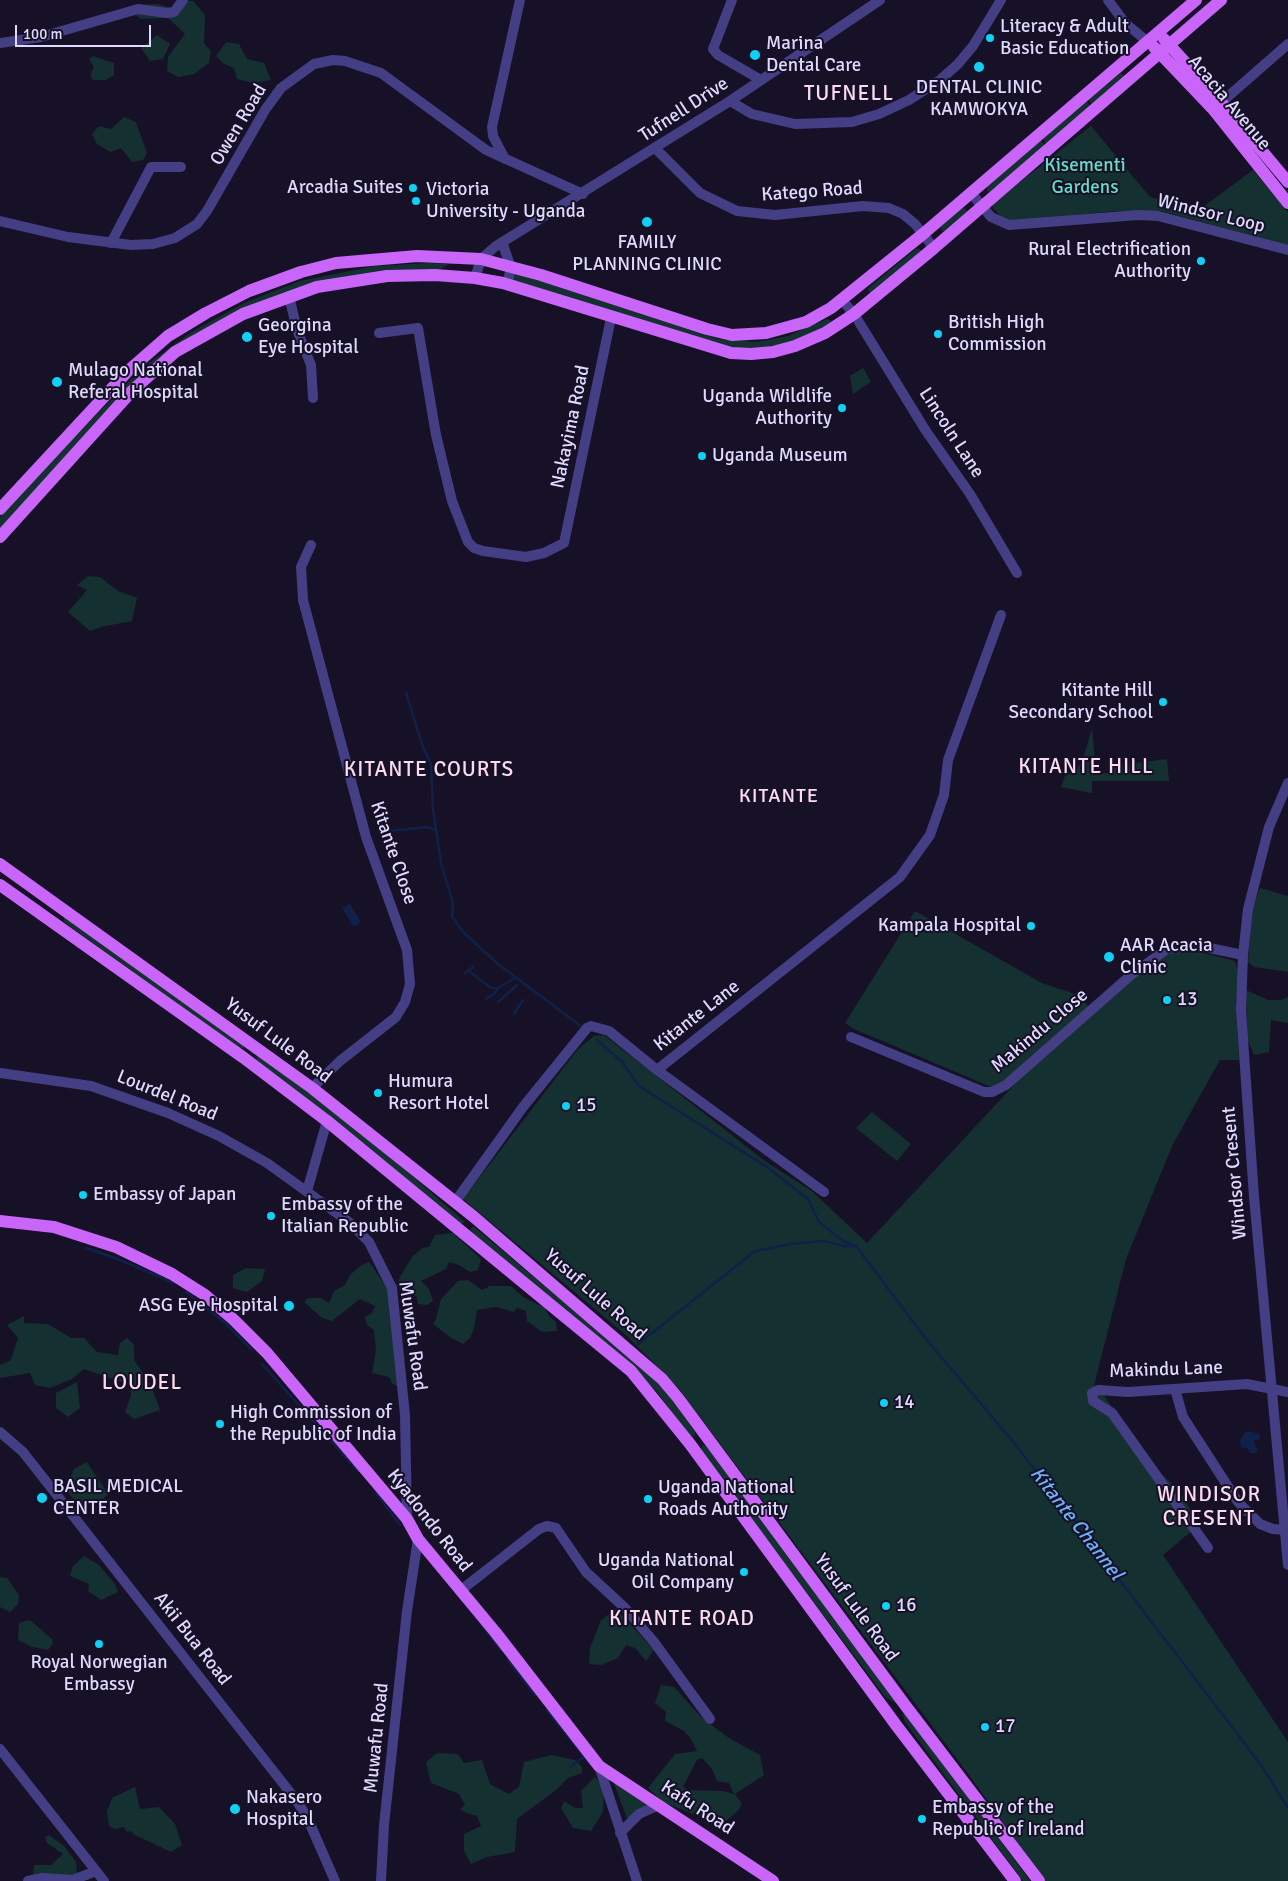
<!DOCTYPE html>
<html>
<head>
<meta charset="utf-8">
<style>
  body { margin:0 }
  #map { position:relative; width:1288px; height:1881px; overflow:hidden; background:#161127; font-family:Signika,sans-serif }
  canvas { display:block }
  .scale { position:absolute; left:15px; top:25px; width:136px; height:22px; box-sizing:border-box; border:2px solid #dfd9fd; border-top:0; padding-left:6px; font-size:15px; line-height:18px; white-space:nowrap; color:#dfd9fd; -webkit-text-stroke:4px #161127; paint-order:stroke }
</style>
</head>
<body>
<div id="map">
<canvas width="1288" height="1881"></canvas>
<div class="scale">100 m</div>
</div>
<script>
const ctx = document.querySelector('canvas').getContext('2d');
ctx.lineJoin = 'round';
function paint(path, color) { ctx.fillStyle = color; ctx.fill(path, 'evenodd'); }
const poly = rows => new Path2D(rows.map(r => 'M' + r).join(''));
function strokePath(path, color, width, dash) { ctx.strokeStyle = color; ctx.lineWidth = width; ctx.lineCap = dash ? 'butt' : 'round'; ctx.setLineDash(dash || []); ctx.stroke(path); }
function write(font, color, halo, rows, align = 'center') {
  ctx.font = font + ' Signika,sans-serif'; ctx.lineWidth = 4; ctx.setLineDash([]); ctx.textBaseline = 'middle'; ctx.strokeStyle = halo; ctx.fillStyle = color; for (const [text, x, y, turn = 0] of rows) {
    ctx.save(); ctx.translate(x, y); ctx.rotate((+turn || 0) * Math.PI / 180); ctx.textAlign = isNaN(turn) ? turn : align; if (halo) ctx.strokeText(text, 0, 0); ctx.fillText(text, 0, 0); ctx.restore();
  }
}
paint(poly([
  [179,0,193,1,205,15,204,43,211,51,209,63,194,74,178,77,167,71,168,57,185,34,168,18,141,19,134,14,137,5,158,4,171,8],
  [157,35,170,44,163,59,150,61,141,48],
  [226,42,239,44,247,59,264,63,271,80,253,83,237,79,234,68,224,64,216,56],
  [93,56,114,63,114,75,106,80,93,80,90,75,94,67,89,59],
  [1121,73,1126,78,1092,104,1088,100],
  [1086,101,1091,106,1046,144,1043,139],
  [124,117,136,122,147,153,143,160,132,162,121,148,110,152,97,144,92,134,99,126,111,129],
  [1091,126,1150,197,1195,208,1203,207,1253,170,1288,212,1288,245,1161,211,1115,211,1024,220,1009,220,1000,216,991,205],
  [1041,140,1045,146,990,192,987,191,987,186],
  [961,208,966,209,967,213,943,232,940,227],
  [917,248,922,251,871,294,867,289],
  [430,263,449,264,438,271,361,274,186,341,0,532,0,517,55,457,142,368,193,331,244,303,300,281,375,266],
  [515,273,718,339,757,342,788,336,827,319,830,320,832,324,785,344,751,349,729,347,512,281],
  [863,368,871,382,853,394,850,376],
  [88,576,100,577,118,591,137,598,132,621,101,627,90,631,68,612,87,590,77,585],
  [1092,728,1096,774,1110,773,1110,766,1167,759,1169,781,1092,781,1092,793,1061,787,1065,776,1076,771,1083,759],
  [1260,888,1288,896,1288,972,1254,967,1248,962,1252,908],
  [915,911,1042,983,1075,994,1091,1008,1153,959,1188,949,1235,961,1238,971,1236,1005,1239,1060,1220,1060,1173,1144,1126,1259,1093,1390,1106,1389,1105,1397,1156,1469,1180,1491,1199,1525,1163,1555,1288,1742,1288,1881,1045,1881,969,1775,679,1389,626,1335,463,1199,578,1049,594,1036,604,1035,765,1161,812,1191,867,1243,1041,1056,996,1089,854,1029,845,1023],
  [64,917,245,1045,244,1048,239,1048,64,922],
  [1246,990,1268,1000,1281,1000,1288,997,1288,1023,1271,1020,1269,1052,1254,1055,1247,1038],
  [258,1055,261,1055,383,1151,465,1222,461,1224,256,1060],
  [872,1112,911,1144,897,1161,856,1128],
  [473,1226,652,1376,678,1408,695,1432,695,1436,688,1435,658,1393,629,1363,477,1239,470,1230],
  [453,1233,481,1259,478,1270,470,1272,459,1265,449,1262,446,1269,421,1281,429,1289,433,1301,427,1305,418,1304,417,1297,397,1286,400,1277,412,1257,422,1248,429,1247,435,1235],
  [369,1262,388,1289,398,1387,392,1383,389,1377,372,1373,376,1350,374,1330,367,1325,365,1317,372,1313,375,1306,360,1299,332,1321,322,1318,304,1302,308,1298,321,1298,329,1303,334,1291,345,1285,350,1275,360,1266],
  [246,1268,265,1269,262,1281,247,1292,233,1288,233,1275],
  [468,1280,482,1290,490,1286,511,1286,523,1297,545,1308,549,1316,556,1322,557,1331,542,1332,527,1321,526,1311,517,1308,514,1312,496,1307,477,1310,474,1328,470,1338,463,1344,451,1338,433,1324,436,1319,441,1299,458,1281],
  [24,1316,24,1323,48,1324,71,1338,84,1338,97,1352,118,1355,120,1343,127,1338,134,1345,134,1360,150,1383,160,1410,134,1419,125,1412,131,1395,130,1385,84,1369,72,1379,50,1388,35,1385,30,1373,0,1378,0,1365,11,1360,18,1338,7,1325],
  [77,1382,80,1408,68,1417,56,1408,56,1393],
  [702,1445,706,1446,897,1701,895,1703,886,1698,701,1452],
  [87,1462,108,1494,99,1503,76,1502,65,1489,74,1469],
  [84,1556,99,1565,115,1584,118,1592,101,1600,88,1591,89,1584,70,1576,73,1566],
  [0,1577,7,1578,19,1595,18,1604,10,1612,0,1607],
  [616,1609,654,1650,646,1661,635,1648,626,1645,618,1658,601,1665,589,1664,590,1648,601,1620],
  [30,1620,52,1639,53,1643,48,1650,32,1647,18,1640,19,1623],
  [661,1685,674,1687,702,1718,729,1738,760,1755,764,1775,735,1794,742,1804,738,1811,721,1825,663,1802,648,1788,675,1754,697,1751,691,1739,684,1731,665,1721,666,1712,655,1703],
  [702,1758,712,1769,717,1781,729,1783,734,1794,723,1791,689,1790,683,1787,697,1760],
  [904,1713,967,1796,1030,1881,1023,1881,905,1722,903,1715],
  [437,1753,458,1754,464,1763,482,1760,490,1784,509,1794,519,1787,524,1762,552,1755,575,1760,582,1767,582,1773,568,1778,556,1790,517,1819,515,1852,487,1857,471,1864,464,1851,464,1834,481,1826,477,1816,466,1813,460,1809,465,1805,459,1794,431,1783,426,1762],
  [595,1777,604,1788,603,1812,591,1831,573,1828,561,1808,564,1801,575,1808,583,1808,581,1791],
  [613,1781,647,1805,628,1821],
  [135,1787,140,1809,159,1807,175,1824,182,1845,171,1852,135,1835,131,1831,127,1832,124,1827,114,1829,109,1826,107,1811,112,1798],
  [49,1835,64,1846,76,1862,77,1875,72,1878,36,1876,33,1874,34,1865,51,1865,63,1854,47,1843,45,1837]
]), '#143031');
paint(poly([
  [350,904,361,922,354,927,342,908],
  [1250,1431,1260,1435,1260,1439,1253,1441,1258,1450,1256,1453,1250,1453,1248,1449,1241,1447,1240,1441,1244,1433]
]), '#0f2148');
strokePath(poly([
  [406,693,423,747,431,764,433,810,441,863,453,904,452,917,464,933,498,964,582,1027],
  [378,832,428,827,437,831],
  [469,971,491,988,498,988,515,978],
  [465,973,473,967],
  [486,999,494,994,498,988],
  [498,1002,517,985],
  [514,1014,523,1000],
  [597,1040,622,1062,639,1086,767,1167,808,1199,819,1222,843,1241,856,1246],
  [856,1246,926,1339,1015,1444,1236,1732,1265,1771,1288,1808],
  [86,1248,115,1258,174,1283],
  [186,1292,224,1322,252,1350],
  [637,1345,755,1251,792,1244,823,1241,845,1246,855,1246],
  [262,1364,358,1471],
  [376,1493,400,1525],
  [481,1624,501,1650],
  [508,1660,535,1695],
  [547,1710,590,1764],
  [570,1767,584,1757]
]), '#0f2148', 2.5);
strokePath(poly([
  [732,0,713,49,718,55,761,80],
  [1108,0,1125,23,1148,42],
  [0,43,41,37,138,9,167,13,174,12,183,0],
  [730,101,752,114,795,124,852,122,879,114,909,100,940,80,958,64,973,46,1001,0],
  [1216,107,1288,44],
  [656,149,700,193,737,211,775,215,863,206,889,208,903,214,915,224,934,248],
  [505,159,493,136,492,127,520,0],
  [971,193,991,217,1009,225,1138,215,1158,216,1288,250],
  [0,221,68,237,131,245,153,244,175,238,197,224,207,211,265,110,281,88,314,64,333,60,345,61,381,73,486,150,583,194],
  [502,242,511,268,507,285],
  [111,243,151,167,181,167],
  [475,278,481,259,496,246,730,101,880,0],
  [289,296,297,330,311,365,313,398],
  [842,300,854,314,926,431,970,494,1017,573],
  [379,333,418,328,436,435,452,501,468,542,474,548,483,551,526,557,544,553,564,543,611,318],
  [311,545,301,567,303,600,366,837,407,950,410,984,405,1002,396,1017,340,1061,312,1088],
  [1288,783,1269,827,1248,909,1243,955,1241,1010,1254,1197,1288,1565],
  [851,1037,984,1092,992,1092,1006,1085,1131,975,1167,949,1195,945,1243,955],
  [657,1070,824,1192],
  [0,1073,91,1086,168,1113,219,1136,267,1163,349,1222,369,1242,392,1288,405,1415,407,1519],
  [307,1191,327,1121],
  [455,1202,523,1107,587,1028,591,1026,609,1031,657,1070,900,877,930,835,944,795,948,760,1001,615],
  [1175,1389,1183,1417,1238,1502,1260,1524,1273,1529,1285,1530],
  [0,1432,23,1452,296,1800,307,1817,335,1881],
  [1208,1548,1112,1413,1093,1401,1092,1393,1098,1390,1128,1392,1247,1384,1288,1392],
  [460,1591,539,1529,547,1526,556,1528,586,1572,625,1608,654,1642,710,1719],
  [0,1749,104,1881],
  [599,1766,637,1881],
  [620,1833,639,1814,659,1805],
  [28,1881,42,1878,73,1880,96,1871],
  [381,1881,384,1825,407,1611,418,1539]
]), '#443e84', 10);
strokePath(poly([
  [1164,39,1221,102,1288,182],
  [1154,47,1213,109,1288,203],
  [0,509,128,371,168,336,206,313,249,291,301,272,336,263,417,256,481,259,541,275,707,329,732,335,766,333,806,322,831,308,923,234,1196,0],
  [0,537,131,392,175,352,243,314,317,287,387,276,435,275,475,278,503,283,731,353,751,354,773,352,795,346,825,333,854,314,934,248,1221,0],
  [0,864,312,1088,474,1217,662,1379,678,1398,905,1705,1039,1881],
  [0,885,244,1058,327,1121,631,1371,690,1444,896,1725,1015,1881],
  [0,1221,54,1227,116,1247,172,1274,205,1295,234,1320,267,1353,407,1519,418,1539,496,1633,599,1766,773,1881]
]), '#c965f8', 12);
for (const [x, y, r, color] of [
  [990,38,5,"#0ed1f4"],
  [755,55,6,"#0ed1f4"],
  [979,67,6,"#0ed1f4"],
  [413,188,5,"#0ed1f4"],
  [416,201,5,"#0ed1f4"],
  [647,222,6,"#0ed1f4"],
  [1201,261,5,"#0ed1f4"],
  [938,334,5,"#0ed1f4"],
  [247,337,6,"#0ed1f4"],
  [57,382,6,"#0ed1f4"],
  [842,408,5,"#0ed1f4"],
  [702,456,5,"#0ed1f4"],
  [1163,702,5,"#0ed1f4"],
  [1031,926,5,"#0ed1f4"],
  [1109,957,6,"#0ed1f4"],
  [1167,1000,5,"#0ed1f4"],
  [378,1093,5,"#0ed1f4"],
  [566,1106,5,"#0ed1f4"],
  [83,1195,5,"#0ed1f4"],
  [271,1216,5,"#0ed1f4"],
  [289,1306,6,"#0ed1f4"],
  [884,1403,5,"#0ed1f4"],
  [220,1424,5,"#0ed1f4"],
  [42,1498,6,"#0ed1f4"],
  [648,1499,5,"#0ed1f4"],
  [744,1572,5,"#0ed1f4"],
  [886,1606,5,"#0ed1f4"],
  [99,1644,5,"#0ed1f4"],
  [985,1727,5,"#0ed1f4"],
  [235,1809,6,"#0ed1f4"],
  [922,1819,5,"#0ed1f4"]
]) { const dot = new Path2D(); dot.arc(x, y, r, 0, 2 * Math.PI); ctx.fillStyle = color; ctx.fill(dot); strokePath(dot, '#161127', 2); }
write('19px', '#dfd9fd', '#161127', [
  ["Literacy & Adult",1000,27],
  ["Basic Education",1000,49],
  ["Marina",766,44],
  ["Dental Care",766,66],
  ["DENTAL CLINIC",979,88,"center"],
  ["KAMWOKYA",979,110,"center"],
  ["Arcadia Suites",403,188,"right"],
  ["Victoria",426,190],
  ["University - Uganda",426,212],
  ["FAMILY",647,243,"center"],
  ["PLANNING CLINIC",647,265,"center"],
  ["Rural Electrification",1191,250,"right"],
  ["Authority",1191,272,"right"],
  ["British High",948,323],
  ["Commission",948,345],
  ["Georgina",258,326],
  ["Eye Hospital",258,348],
  ["Mulago National",68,371],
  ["Referal Hospital",68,393],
  ["Uganda Wildlife",832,397,"right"],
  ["Authority",832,419,"right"],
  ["Uganda Museum",712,456],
  ["Kitante Hill",1153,691,"right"],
  ["Secondary School",1153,713,"right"],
  ["Kampala Hospital",1021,926,"right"],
  ["AAR Acacia",1120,946],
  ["Clinic",1120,968],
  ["13",1177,1000],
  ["Humura",388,1082],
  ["Resort Hotel",388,1104],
  ["15",576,1106],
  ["Embassy of Japan",93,1195],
  ["Embassy of the",281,1205],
  ["Italian Republic",281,1227],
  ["ASG Eye Hospital",278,1306,"right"],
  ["14",894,1403],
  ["High Commission of",230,1413],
  ["the Republic of India",230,1435],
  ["BASIL MEDICAL",53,1487],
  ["CENTER",53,1509],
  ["Uganda National",658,1488],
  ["Roads Authority",658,1510],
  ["Uganda National",734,1561,"right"],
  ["Oil Company",734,1583,"right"],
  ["16",896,1606],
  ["Royal Norwegian",99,1663,"center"],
  ["Embassy",99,1685,"center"],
  ["17",995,1727],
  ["Nakasero",246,1798],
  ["Hospital",246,1820],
  ["Embassy of the",932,1808],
  ["Republic of Ireland",932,1830]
], 'left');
write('19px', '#dfd9fd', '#161127', [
  ["Acacia Avenue",1229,103,50],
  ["Tufnell Drive",684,110,-33],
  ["Owen Road",239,125,-59],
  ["Katego Road",812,192,-4],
  ["Windsor Loop",1211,214,14],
  ["Nakayima Road",571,427,-78],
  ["Lincoln Lane",951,433,57],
  ["Kitante Close",393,853,71],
  ["Kitante Lane",697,1016,-38],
  ["Makindu Close",1040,1031,-40],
  ["Yusuf Lule Road",278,1041,37],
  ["Lourdel Road",167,1096,22],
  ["Windsor Cresent",1235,1173,-95],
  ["Yusuf Lule Road",595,1295,41],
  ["Muwafu Road",412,1336,82],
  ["Makindu Lane",1166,1370,-2],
  ["Kyadondo Road",429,1521,52],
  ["Yusuf Lule Road",856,1608,54],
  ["Akii Bua Road",192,1639,52],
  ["Muwafu Road",377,1738,-84],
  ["Kafu Road",697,1808,33]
]);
write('19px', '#67dbc4', '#161127', [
  ["Kisementi",1085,166],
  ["Gardens",1085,188]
]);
ctx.letterSpacing = '1px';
write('20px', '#fddbef', '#161127', [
  ["KITANTE",779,797]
]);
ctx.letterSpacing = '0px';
write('italic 20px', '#6cb0f9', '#161127', [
  ["Kitante Channel",1076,1524,52]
]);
ctx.letterSpacing = '1px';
write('21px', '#fddbef', '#161127', [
  ["TUFNELL",849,94],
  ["KITANTE HILL",1086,767],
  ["KITANTE COURTS",429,770],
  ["LOUDEL",142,1383],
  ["WINDISOR",1209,1495],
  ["CRESENT",1209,1519],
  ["KITANTE ROAD",682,1619]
]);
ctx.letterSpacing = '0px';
</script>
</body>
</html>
